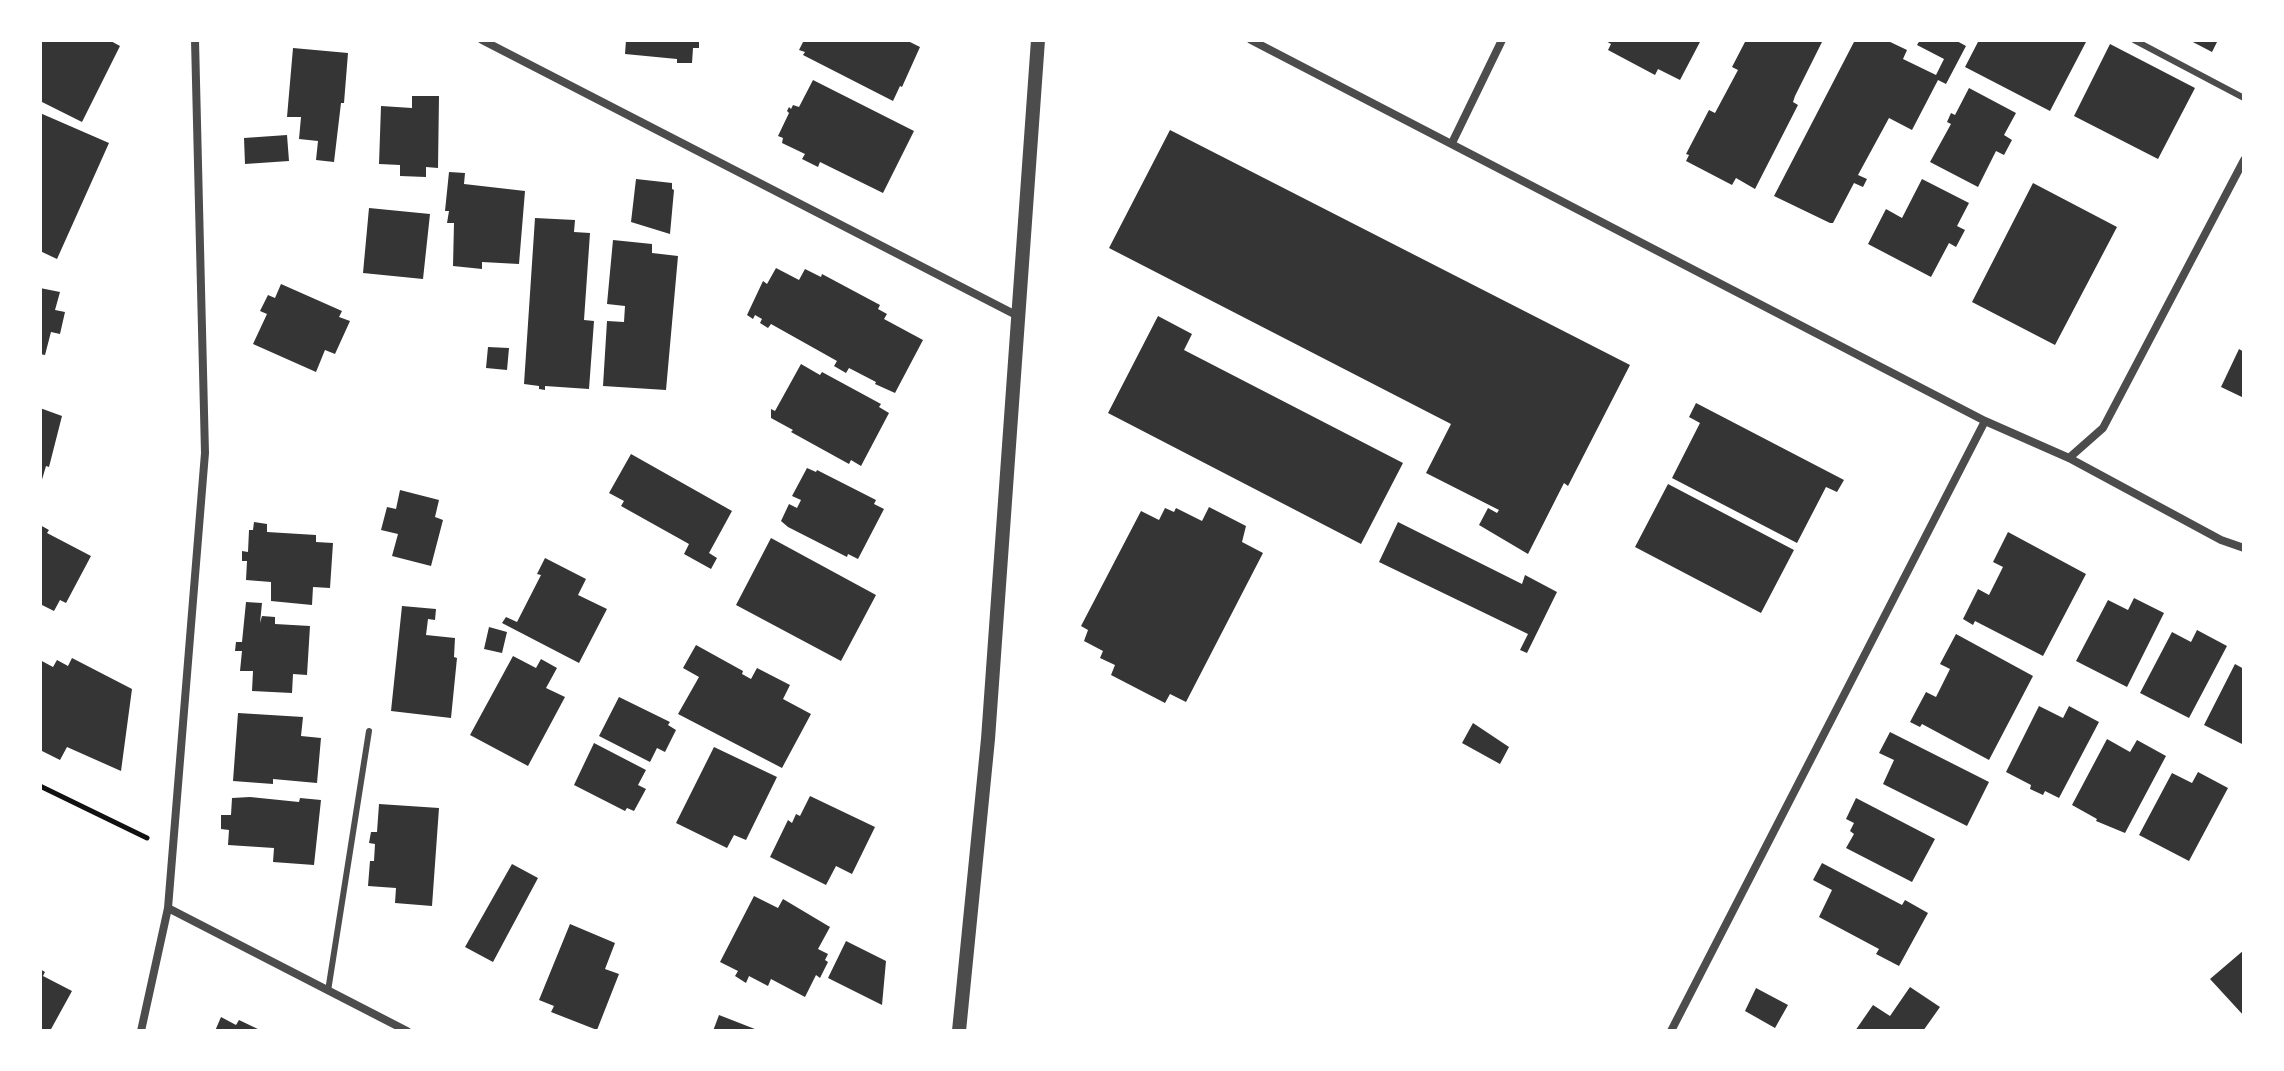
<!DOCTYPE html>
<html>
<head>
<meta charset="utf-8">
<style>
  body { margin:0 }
  #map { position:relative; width:2284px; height:1071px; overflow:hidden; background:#fff; font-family:"Asap Condensed",sans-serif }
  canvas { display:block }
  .frame { position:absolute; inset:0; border:42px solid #fff; pointer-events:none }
</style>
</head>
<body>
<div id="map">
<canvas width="2284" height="1071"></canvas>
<div class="frame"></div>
</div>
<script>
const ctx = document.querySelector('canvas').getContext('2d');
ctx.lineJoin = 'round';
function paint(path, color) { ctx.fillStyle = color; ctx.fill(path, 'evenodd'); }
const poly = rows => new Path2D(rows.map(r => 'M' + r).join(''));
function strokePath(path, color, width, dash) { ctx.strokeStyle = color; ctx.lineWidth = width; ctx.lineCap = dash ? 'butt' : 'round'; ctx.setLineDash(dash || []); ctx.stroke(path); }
paint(poly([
  [40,40,109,40,120,46,82,122,40,101],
  [626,40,699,40,699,48,693,48,692,63,677,63,677,59,625,54],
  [804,40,906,40,920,47,902,87,900,86,893,101,803,55,805,52,799,50],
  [1604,40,1701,40,1680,80,1658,69,1655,75,1608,50,1611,44],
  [1746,40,1823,40,1795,96,1793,102,1798,105,1755,189,1736,178,1732,185,1686,161,1689,155,1686,154,1709,110,1715,113,1738,70,1732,67],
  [1855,40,1886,40,1907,50,1903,59,1936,75,1944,59,1917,45,1920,40,1955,40,1966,46,1946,84,1938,80,1912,130,1889,118,1858,175,1867,179,1863,187,1854,183,1833,223,1830,223,1774,196],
  [1979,40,2082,40,2086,42,2050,111,1965,67],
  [2189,40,2218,40,2212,52],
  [2110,44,2195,88,2158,159,2074,116],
  [293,48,348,53,344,103,341,103,334,162,316,160,318,141,299,139,301,117,287,117],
  [813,80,914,131,883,193,820,162,818,167,802,159,805,154,782,143,783,138,778,136,789,113,787,111,789,107,791,109,793,105,799,107],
  [1969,88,2016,113,2004,135,2012,140,2004,155,1996,151,1978,187,1930,162,1951,124,1947,122,1951,113,1955,115],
  [412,96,439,96,438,168,426,167,426,177,400,176,400,165,379,164,381,106,412,108],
  [40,113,109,143,57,259,40,251],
  [1170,130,1630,365,1568,486,1564,483,1528,554,1479,525,1488,508,1497,513,1499,510,1426,473,1451,424,1109,248],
  [287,135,289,161,245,164,244,138],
  [449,172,465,173,464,184,525,191,519,264,482,262,482,269,453,266,454,223,447,223,449,211,445,211],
  [636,179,672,183,672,189,674,190,670,234,631,222],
  [1922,179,1969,203,1957,226,1965,230,1956,247,1949,243,1931,277,1868,244,1886,209,1902,218],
  [2033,183,2117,227,2055,345,1972,302],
  [369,208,430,214,423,279,363,273],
  [535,218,575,220,574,232,590,233,584,320,594,321,589,389,545,386,545,390,539,389,539,386,524,384],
  [613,240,652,244,652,253,678,256,666,390,603,386,607,321,624,322,625,306,607,304],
  [776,268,799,280,805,269,821,277,822,274,880,305,878,309,887,314,884,319,923,340,895,393,875,384,876,382,849,368,846,373,834,366,837,361,771,324,768,328,760,323,762,319,755,315,753,319,747,315,763,281,767,284],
  [281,284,342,311,339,317,350,321,335,354,325,350,316,372,253,344,267,314,260,311,268,295,275,298],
  [40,288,60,292,55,310,65,312,60,334,51,332,45,355,40,354],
  [1158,316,1192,334,1184,350,1403,463,1361,544,1108,413],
  [488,347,509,348,507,370,486,368],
  [2239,349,2244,352,2244,398,2221,387],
  [801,364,820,375,822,372,881,404,879,407,889,413,861,466,851,460,849,464,791,432,793,430,771,418,771,409,775,411],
  [1696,403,1844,480,1837,492,1826,487,1797,543,1672,478,1700,423,1689,417],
  [40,408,62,416,49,467,46,466,41,483],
  [631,454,732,511,709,553,717,558,711,569,684,554,689,544,621,506,624,501,609,493],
  [807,468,816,472,817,470,876,500,874,504,884,509,858,559,848,554,847,557,788,527,781,521,789,504,797,508,801,500,792,496],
  [1668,484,1794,550,1761,613,1635,547],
  [400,490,439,500,435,517,443,520,431,566,392,556,398,534,381,530,387,507,396,509],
  [1209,507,1246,526,1242,542,1263,553,1186,702,1170,694,1165,703,1111,675,1115,665,1100,658,1103,651,1084,641,1088,630,1081,626,1141,511,1159,520,1165,508,1174,512,1176,508,1202,521],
  [254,522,267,524,267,532,316,535,316,542,333,543,330,588,313,587,312,605,271,601,271,582,246,580,247,561,242,561,242,551,248,552,249,530,253,530],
  [1398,522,1522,584,1525,575,1557,592,1527,653,1520,650,1528,634,1379,562],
  [40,525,49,530,47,533,91,556,66,603,60,600,54,611,40,604],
  [2008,532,2086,574,2043,656,1975,621,1973,625,1963,619,1978,589,1989,595,2003,567,1993,562],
  [771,538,876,595,841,661,736,605],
  [545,558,586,579,578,595,607,609,579,663,502,623,506,617,517,622,541,575,537,574],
  [2134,598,2164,613,2127,687,2076,661,2108,600,2128,610],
  [246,602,262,603,260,623,262,616,275,617,275,624,310,626,307,675,293,674,292,693,252,691,253,671,240,671,242,651,235,651,236,642,242,642],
  [402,606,436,609,435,620,428,619,426,635,455,638,454,657,457,658,451,718,391,711],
  [489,627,507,632,502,653,484,649],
  [2197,630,2227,646,2189,718,2140,693,2172,632,2191,642],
  [1956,634,2033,676,1989,760,1922,724,1920,727,1910,722,1926,692,1936,697,1950,669,1940,664],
  [696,645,743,671,742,674,751,679,757,668,790,685,783,699,811,714,782,768,678,714,699,677,683,668],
  [513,656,536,668,541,659,557,668,546,688,565,697,528,766,470,735],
  [72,658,132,689,121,771,67,747,60,760,40,750,40,660,53,667,57,660,68,666],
  [2235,664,2244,669,2244,745,2204,725],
  [619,697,670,722,668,725,676,730,665,752,657,748,650,762,599,736],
  [2039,706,2063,718,2069,706,2099,722,2059,798,2045,791,2043,795,2030,789,2031,785,2006,772],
  [238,713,303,717,301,736,321,738,317,783,273,779,273,784,233,781],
  [1473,723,1509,747,1500,764,1462,743],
  [1890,732,1989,782,1967,826,1883,784,1894,760,1879,753],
  [2107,739,2130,752,2137,740,2166,756,2125,833,2096,821,2097,819,2072,805],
  [594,743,646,770,638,785,646,789,634,811,627,808,625,811,574,785],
  [714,747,777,777,746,840,734,835,727,848,676,823],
  [2198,772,2228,788,2189,861,2139,835,2172,773,2192,783],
  [810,796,875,827,852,874,836,866,826,885,770,857,788,820,792,823,796,814,800,816],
  [250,797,299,802,300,798,321,800,314,865,273,862,274,848,228,845,229,830,221,829,221,815,231,815,232,798],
  [1856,798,1935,839,1912,882,1846,848,1854,834,1850,831,1854,823,1846,819],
  [379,804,439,808,432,906,395,903,396,888,368,886,370,861,374,861,375,844,369,843,371,832,377,832],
  [1822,863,1902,905,1905,900,1928,913,1899,966,1876,954,1879,949,1819,917,1832,890,1813,880],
  [512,864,538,878,493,962,465,947],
  [754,896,778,908,783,899,830,927,818,949,828,954,825,960,828,962,820,978,816,975,805,997,771,979,768,986,749,976,746,983,735,976,738,971,720,962],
  [570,924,615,943,605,969,619,974,597,1030,551,1012,554,1006,539,1000],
  [846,941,886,961,882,1005,828,978],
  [2244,950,2244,1016,2210,979],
  [40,969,45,972,43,976,72,991,50,1031,40,1031],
  [1910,987,1940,1007,1923,1031,1855,1031,1873,1005,1890,1016],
  [1756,988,1788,1005,1775,1028,1745,1011],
  [719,1015,760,1031,713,1031],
  [221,1017,236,1025,239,1020,262,1031,215,1031]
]), '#353535');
strokePath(poly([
  [40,786,147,838]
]), '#111', 5);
strokePath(poly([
  [2134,40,2244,98],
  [328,991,369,731]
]), '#4c4c4c', 6);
strokePath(poly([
  [482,40,1016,315],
  [1251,40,1985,421,2069,458,2221,540,2244,548],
  [1452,143,1502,40],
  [2069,458,2103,428,2244,160],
  [168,908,407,1031],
  [141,1031,168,908,205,453,195,40],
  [1671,1031,1985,421]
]), '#4c4c4c', 8);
strokePath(poly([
  [959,1031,988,739,1038,40]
]), '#4c4c4c', 14);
</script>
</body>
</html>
